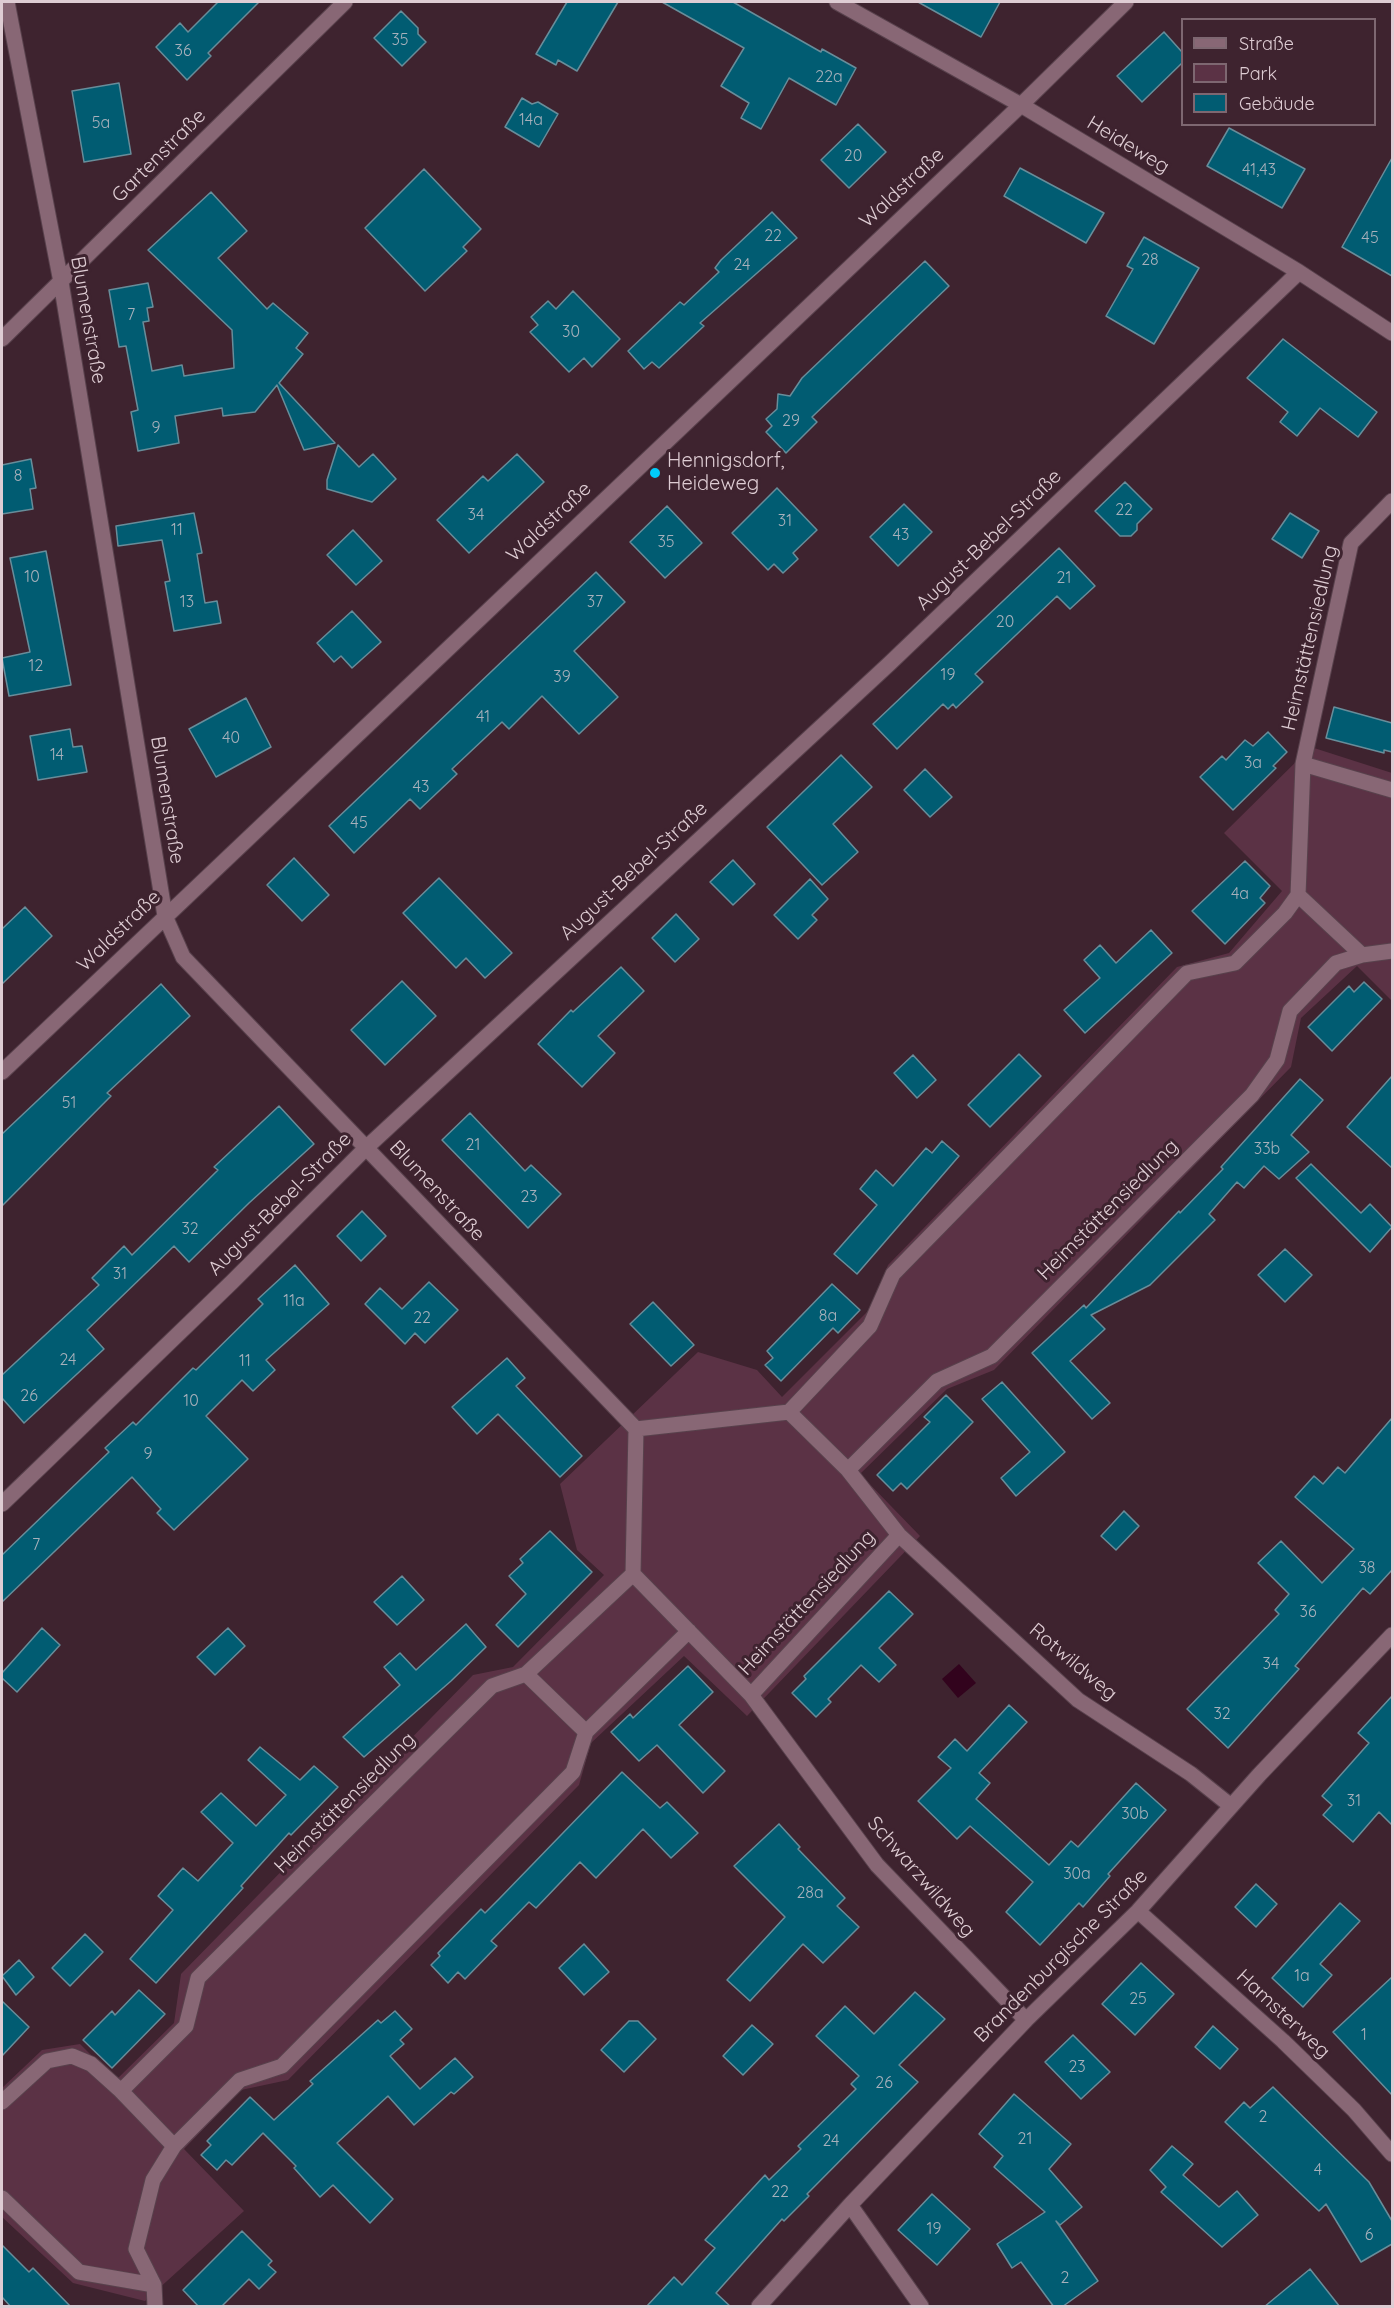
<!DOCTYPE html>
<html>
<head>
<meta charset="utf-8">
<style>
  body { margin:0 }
  #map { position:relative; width:1394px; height:2308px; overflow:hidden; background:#3e232f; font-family:Quicksand,sans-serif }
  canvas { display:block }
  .frame { position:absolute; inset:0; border:3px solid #deccd3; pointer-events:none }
  .legend { position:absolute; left:1181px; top:18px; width:195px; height:108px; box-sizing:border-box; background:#3e232f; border:2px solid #7e6771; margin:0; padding:8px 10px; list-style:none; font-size:18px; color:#deccd3 }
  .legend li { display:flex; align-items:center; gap:12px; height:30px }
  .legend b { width:30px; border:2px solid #7e6771 }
</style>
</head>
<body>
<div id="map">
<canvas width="1394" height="2308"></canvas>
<div class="frame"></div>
<ul class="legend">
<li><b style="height:8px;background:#886775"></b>Straße</li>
<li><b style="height:16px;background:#5b3245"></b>Park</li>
<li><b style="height:16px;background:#015c72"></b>Gebäude</li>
</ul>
</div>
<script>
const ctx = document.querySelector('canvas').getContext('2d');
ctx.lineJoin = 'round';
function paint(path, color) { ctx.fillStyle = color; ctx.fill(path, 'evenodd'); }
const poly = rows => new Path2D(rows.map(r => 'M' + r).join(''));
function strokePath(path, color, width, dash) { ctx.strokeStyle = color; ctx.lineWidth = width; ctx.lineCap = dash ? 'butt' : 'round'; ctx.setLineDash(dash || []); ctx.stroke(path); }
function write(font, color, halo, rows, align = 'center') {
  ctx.font = font + ' Quicksand,sans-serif'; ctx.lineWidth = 6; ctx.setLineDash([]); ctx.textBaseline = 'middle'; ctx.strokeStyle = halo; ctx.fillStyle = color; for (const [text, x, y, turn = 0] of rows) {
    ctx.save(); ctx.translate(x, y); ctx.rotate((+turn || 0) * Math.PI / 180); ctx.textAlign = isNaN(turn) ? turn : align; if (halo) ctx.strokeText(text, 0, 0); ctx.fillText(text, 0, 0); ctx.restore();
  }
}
paint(poly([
  [1311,747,1392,773,1392,1001,1357,966,1301,1018,1291,1067,994,1370,947,1389,860,1474,920,1536,747,1716,684,1656,591,1743,579,1785,288,2080,241,2090,184,2149,244,2211,145,2301,73,2283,2,2217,2,2088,42,2050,80,2044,116,2080,174,2023,181,1974,473,1675,513,1667,604,1575,577,1550,560,1484,698,1352,757,1370,782,1397,869,1310,888,1265,1177,967,1229,953,1282,891,1224,833]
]), '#5b3245');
paint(poly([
  [959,1664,976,1683,958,1698,942,1679]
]), '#32031d');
const building = poly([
  [218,2,259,2,208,53,211,56,187,80,156,47,180,23,188,32,218,2],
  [567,2,618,2,577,71,558,60,556,65,536,54,567,2],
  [662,2,733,2,821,52,822,49,856,68,836,105,789,78,761,129,741,118,749,103,721,86,744,48,662,2],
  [918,2,1000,2,981,37,918,2],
  [401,11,418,28,418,34,426,42,402,66,374,38,401,11],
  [1164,32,1182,52,1182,63,1142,102,1117,76,1164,32],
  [119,83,131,154,84,162,72,91,119,83],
  [522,98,532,104,538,102,558,114,539,147,505,127,522,98],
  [858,124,886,152,849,188,821,160,858,124],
  [1229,128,1305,169,1282,208,1207,166,1229,128],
  [1392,158,1392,276,1342,247,1392,158],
  [1020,168,1104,213,1086,243,1004,196,1020,168],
  [424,169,481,229,463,247,467,251,425,291,365,228,424,169],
  [211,192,247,231,218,258,267,309,273,303,308,333,296,348,303,354,279,383,335,443,304,450,277,385,255,412,223,416,222,408,175,416,179,443,138,451,131,412,138,410,126,346,119,347,109,290,148,283,153,307,147,308,149,321,143,322,152,371,182,365,184,376,234,368,232,330,148,250,211,192],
  [772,212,797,238,700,323,704,326,659,368,652,362,644,369,628,351,680,302,684,305,719,272,715,268,721,260,772,212],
  [1144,237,1199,268,1154,344,1106,316,1133,269,1127,266,1144,237],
  [925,261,949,286,812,417,817,422,786,453,766,432,772,426,766,419,777,409,778,394,790,396,802,378,925,261],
  [573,291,620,339,592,367,584,358,569,372,530,332,538,325,531,317,548,301,556,309,573,291],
  [1283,339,1377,412,1358,437,1320,408,1297,436,1280,422,1288,412,1247,378,1283,339],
  [338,445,359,467,373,454,396,479,372,502,327,489,327,480,338,445],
  [517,454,544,482,469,553,437,520,483,476,488,481,517,454],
  [31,459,36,488,30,489,33,509,2,514,2,465,31,459],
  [1125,482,1152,509,1137,524,1137,530,1131,536,1120,536,1095,511,1125,482],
  [777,488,817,530,793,553,798,559,783,573,774,564,768,570,732,533,777,488],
  [904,504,932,532,898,566,870,537,904,504],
  [667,506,702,543,665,578,630,542,667,506],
  [194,513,202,553,197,554,205,603,217,601,221,623,174,631,165,582,170,581,162,540,118,546,116,526,194,513],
  [1290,513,1319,531,1302,558,1272,539,1290,513],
  [353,530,382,561,356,585,327,555,353,530],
  [1059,548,1095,586,1070,609,1057,596,975,674,983,682,956,708,953,704,948,709,943,704,897,749,873,724,1059,548],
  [46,551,71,685,9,696,2,658,30,652,10,558,46,551],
  [596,572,625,602,574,651,618,697,579,734,542,696,509,729,502,722,452,769,457,774,420,809,410,799,354,853,329,826,596,572],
  [352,611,381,642,352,668,341,656,334,662,317,643,352,611],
  [246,698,271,747,216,777,189,729,246,698],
  [1334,707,1392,723,1392,752,1384,750,1384,753,1326,738,1334,707],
  [70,729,73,747,82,746,87,772,38,780,30,736,70,729],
  [1268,732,1287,752,1273,766,1276,768,1233,810,1200,777,1222,756,1226,760,1245,740,1253,746,1268,732],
  [841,755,872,787,833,824,858,852,822,885,767,827,841,755],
  [925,769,952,797,930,817,904,790,925,769],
  [294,858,329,895,302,921,267,885,294,858],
  [733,860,755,884,733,905,710,882,733,860],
  [1245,861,1270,886,1260,898,1265,903,1225,944,1192,911,1245,861],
  [439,878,512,953,485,978,466,958,456,968,403,913,439,878],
  [810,879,828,899,812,915,817,920,798,939,774,915,810,879],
  [25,907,52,936,2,984,2,929,25,907],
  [676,914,699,939,675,962,652,938,676,914],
  [1151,930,1172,953,1085,1033,1064,1010,1100,978,1084,960,1100,945,1116,963,1151,930],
  [621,967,644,991,598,1036,615,1053,582,1087,538,1044,571,1010,573,1012,621,967],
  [402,981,436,1016,385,1065,351,1030,402,981],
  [1364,982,1382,999,1332,1051,1308,1027,1349,986,1354,992,1364,982],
  [161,984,190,1016,107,1093,111,1096,2,1206,2,1134,161,984],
  [1019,1054,1041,1076,990,1127,968,1105,1019,1054],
  [913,1055,936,1080,917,1098,894,1073,913,1055],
  [1392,1076,1392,1168,1347,1127,1392,1076],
  [1300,1079,1323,1100,1291,1135,1309,1152,1279,1179,1264,1166,1244,1188,1237,1182,1209,1214,1215,1220,1150,1285,1091,1315,1105,1329,1070,1361,1110,1403,1092,1419,1032,1353,1084,1305,1086,1308,1179,1211,1180,1213,1223,1169,1221,1167,1300,1079],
  [279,1106,314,1144,249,1203,189,1262,174,1246,87,1330,104,1349,24,1423,2,1398,2,1375,99,1285,92,1278,124,1246,132,1255,218,1170,214,1167,279,1106],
  [470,1113,525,1171,531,1165,561,1194,528,1228,442,1140,470,1113],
  [942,1141,959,1156,857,1274,834,1254,877,1205,860,1189,876,1170,893,1186,926,1148,932,1153,942,1141],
  [1311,1164,1361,1213,1370,1204,1392,1227,1370,1252,1296,1178,1311,1164],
  [362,1211,386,1236,361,1261,337,1236,362,1211],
  [1285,1249,1312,1275,1285,1302,1258,1275,1285,1249],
  [295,1265,329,1304,266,1360,275,1370,253,1391,242,1380,206,1416,248,1459,174,1530,157,1513,161,1509,132,1477,2,1602,2,1555,109,1452,105,1448,133,1422,136,1425,193,1368,196,1370,263,1304,258,1299,295,1265],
  [429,1282,458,1310,425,1343,415,1333,405,1344,365,1304,380,1288,402,1309,429,1282],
  [832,1284,860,1310,838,1333,833,1328,781,1381,765,1365,773,1358,767,1351,832,1284],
  [653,1302,694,1345,671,1366,630,1324,653,1302],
  [507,1358,525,1378,516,1386,582,1456,560,1477,498,1414,477,1434,452,1407,507,1358],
  [1002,1382,1065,1452,1016,1496,1001,1478,1030,1452,982,1399,1002,1382],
  [946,1395,973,1422,907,1489,901,1483,893,1491,877,1475,930,1422,924,1417,946,1395],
  [1392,1418,1392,1570,1370,1594,1363,1588,1295,1666,1299,1669,1228,1748,1187,1709,1279,1614,1275,1610,1289,1594,1258,1563,1281,1541,1322,1583,1354,1549,1295,1497,1314,1476,1323,1484,1338,1467,1345,1473,1392,1418],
  [1124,1511,1139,1526,1116,1550,1101,1536,1124,1511],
  [550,1531,592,1572,518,1647,496,1625,526,1594,509,1576,523,1563,520,1559,550,1531],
  [402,1576,424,1600,397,1625,374,1602,402,1576],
  [889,1591,913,1614,879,1648,896,1665,879,1682,861,1665,828,1699,831,1702,816,1717,792,1693,806,1679,804,1676,889,1591],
  [466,1624,486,1647,451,1681,364,1757,343,1737,400,1685,384,1667,400,1653,416,1670,466,1624],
  [42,1628,60,1645,17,1692,2,1678,2,1673,42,1628],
  [228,1628,245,1646,215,1675,197,1657,228,1628],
  [688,1666,713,1692,679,1725,725,1771,703,1793,657,1745,639,1761,611,1732,630,1714,633,1718,688,1666],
  [1392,1696,1392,1825,1379,1812,1353,1842,1323,1815,1332,1805,1322,1796,1369,1743,1358,1733,1392,1696],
  [1009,1705,1027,1722,979,1773,990,1783,976,1799,1049,1865,1071,1841,1078,1847,1136,1783,1166,1810,1108,1874,1110,1876,1083,1907,1079,1903,1040,1945,1006,1912,1033,1882,970,1826,957,1839,918,1801,951,1768,938,1757,955,1739,967,1751,1009,1705],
  [260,1747,300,1780,314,1766,338,1787,291,1835,289,1833,241,1886,243,1888,156,1983,130,1959,173,1910,158,1896,183,1868,198,1881,233,1843,201,1812,221,1793,256,1826,286,1795,248,1760,260,1747],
  [622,1772,660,1808,667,1802,698,1833,671,1858,643,1829,596,1878,580,1862,536,1908,529,1902,491,1941,497,1946,465,1979,458,1972,448,1983,431,1965,440,1956,438,1953,481,1909,485,1913,499,1899,622,1772],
  [779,1824,800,1847,798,1849,845,1898,837,1906,859,1927,823,1963,803,1944,750,2001,727,1980,785,1917,734,1866,779,1824],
  [1256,1884,1277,1904,1256,1927,1235,1907,1256,1884],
  [1340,1903,1360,1921,1320,1964,1332,1975,1303,2007,1272,1978,1340,1903],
  [85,1934,103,1952,70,1986,52,1968,85,1934],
  [584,1944,609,1972,584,1995,559,1968,584,1944],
  [19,1960,34,1977,16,1995,2,1976,19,1960],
  [1141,1963,1174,1994,1135,2035,1102,2004,1141,1963],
  [1392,1977,1392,2095,1333,2032,1392,1977],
  [139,1990,165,2014,112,2068,83,2040,112,2011,115,2015,139,1990],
  [915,1992,945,2019,899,2065,918,2082,807,2194,809,2196,784,2221,782,2219,716,2293,731,2307,646,2307,674,2277,682,2285,715,2248,705,2240,765,2175,769,2180,801,2149,798,2146,856,2089,851,2084,859,2076,816,2036,845,2006,874,2034,915,1992],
  [2,2001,29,2027,2,2056,2,2001],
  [395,2011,412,2029,400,2040,404,2044,390,2056,420,2089,455,2058,473,2077,454,2094,451,2092,414,2125,388,2096,337,2143,393,2199,370,2223,333,2185,320,2197,294,2168,296,2166,263,2133,232,2165,226,2160,217,2170,201,2155,211,2145,207,2141,250,2097,274,2120,313,2084,310,2081,378,2020,381,2023,395,2011],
  [629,2021,638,2021,656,2039,624,2072,601,2050,629,2021],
  [752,2025,773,2044,743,2075,723,2056,752,2025],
  [1213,2026,1238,2049,1220,2069,1195,2047,1213,2026],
  [1073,2035,1110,2072,1081,2099,1045,2062,1073,2035],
  [1273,2087,1369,2182,1392,2221,1392,2244,1361,2262,1326,2204,1319,2211,1225,2122,1244,2102,1250,2108,1273,2087],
  [1014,2094,1071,2144,1049,2169,1082,2207,1060,2225,1056,2221,1098,2281,1062,2307,1054,2307,1021,2262,1012,2268,997,2244,1045,2212,994,2167,1003,2156,979,2134,1014,2094],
  [1172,2146,1193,2164,1183,2175,1219,2207,1237,2191,1258,2215,1222,2247,1161,2192,1166,2187,1150,2170,1172,2146],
  [932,2194,970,2229,937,2265,898,2230,932,2194],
  [242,2231,272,2261,268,2265,276,2272,259,2289,249,2279,221,2307,199,2307,183,2290,242,2231],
  [2,2245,29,2272,33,2268,71,2307,11,2307,2,2297,2,2245],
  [1310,2269,1340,2307,1264,2307,1310,2269]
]);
paint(building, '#015c72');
strokePath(building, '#688d9a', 1.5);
const minor = poly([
  [7,2,61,282,165,916,183,957,636,1429],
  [837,2,1021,105,1299,272,1392,333],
  [2,339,345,2],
  [1303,764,1392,790],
  [1298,895,1362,955],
  [2,1072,1021,105,1126,2],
  [789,1412,870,1326,893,1274,1187,973,1235,963,1285,913,1298,895,1303,764,1351,543,1392,501],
  [636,1429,789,1412,848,1470,899,1535,1078,1700,1191,1774,1231,1806],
  [636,1429,633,1574,751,1695,877,1865,1026,2020],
  [848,1470,937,1381,992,1356,1252,1095,1277,1060,1290,1011,1336,963,1362,955,1392,951],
  [2,1504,232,1282,367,1147,889,664,1299,272],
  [526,1674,586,1732],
  [751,1695,899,1535],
  [1138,1911,1283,2041,1354,2110,1392,2154],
  [121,2091,174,2146],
  [2,2102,47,2061,72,2056,91,2064,121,2091,186,2026,198,1978,492,1686,526,1674,633,1574],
  [2,2198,79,2272,154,2285],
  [850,2205,921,2306],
  [155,2306,154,2285,136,2249,153,2180,174,2146,240,2080,282,2066,573,1772,586,1732,689,1631],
  [759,2306,850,2205,1026,2020,1138,1911,1259,1775,1392,1635]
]);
strokePath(minor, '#58414c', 17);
strokePath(minor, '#886775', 15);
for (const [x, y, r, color] of [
  [655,473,6,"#00cbf9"]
]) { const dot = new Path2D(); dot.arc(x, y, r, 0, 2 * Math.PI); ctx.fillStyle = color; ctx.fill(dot); strokePath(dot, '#3e232f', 2); }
write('16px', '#a7b0bb', null, [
  ["35",400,40],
  ["36",183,51],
  ["22a",829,77],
  ["14a",531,120],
  ["5a",101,123],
  ["20",853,156],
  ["41,43",1259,170],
  ["22",773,236],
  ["45",1370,238],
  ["28",1150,260],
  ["24",742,265],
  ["7",131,315],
  ["30",571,332],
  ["29",791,421],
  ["9",156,428],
  ["8",18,476],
  ["22",1124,510],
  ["34",476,515],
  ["31",785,521],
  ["11",177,530],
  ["43",901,535],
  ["35",666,542],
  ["10",32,577],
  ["21",1064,578],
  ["13",187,602],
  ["37",595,602],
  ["20",1005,622],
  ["12",36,666],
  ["19",948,675],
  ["39",562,677],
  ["41",483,717],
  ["40",231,738],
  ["14",57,755],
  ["3a",1253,763],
  ["43",421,787],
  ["45",359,823],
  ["4a",1240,894],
  ["51",69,1103],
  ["21",473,1145],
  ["33b",1267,1149],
  ["23",529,1197],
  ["32",190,1229],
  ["31",120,1274],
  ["11a",294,1301],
  ["8a",828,1316],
  ["22",422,1318],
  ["24",68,1360],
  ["11",245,1361],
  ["26",29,1396],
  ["10",191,1401],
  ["9",148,1454],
  ["7",36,1545],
  ["38",1367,1568],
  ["36",1308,1612],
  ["34",1271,1664],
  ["32",1222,1714],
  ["31",1354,1801],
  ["30b",1135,1814],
  ["30a",1077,1874],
  ["28a",810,1893],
  ["1a",1302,1976],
  ["25",1138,1999],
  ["1",1364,2035],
  ["23",1077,2067],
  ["26",884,2083],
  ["2",1263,2117],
  ["21",1025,2139],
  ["24",831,2141],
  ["4",1318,2170],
  ["22",780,2192],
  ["19",934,2229],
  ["6",1369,2235],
  ["2",1065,2278]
]);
write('20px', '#deccd3', '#3e232f', [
  ["Heideweg",1128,145,31],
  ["Gartenstraße",159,156,-45],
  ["Waldstraße",902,188,-43],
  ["Blumenstraße",88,320,80],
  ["Waldstraße",549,522,-43],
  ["August-Bebel-Straße",989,540,-44],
  ["Heimstättensiedlung",1310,638,-77],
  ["Blumenstraße",167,800,81],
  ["August-Bebel-Straße",634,871,-43],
  ["Waldstraße",119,931,-44],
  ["Blumenstraße",437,1191,47],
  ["August-Bebel-Straße",280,1204,-45],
  ["Heimstättensiedlung",1108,1210,-45],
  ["Heimstättensiedlung",807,1603,-47],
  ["Rotwildweg",1073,1662,40],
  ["Heimstättensiedlung",345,1803,-45],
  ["Schwarzwildweg",921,1877,49],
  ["Brandenburgische Straße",1061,1956,-45],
  ["Hamsterweg",1283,2014,43]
]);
write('20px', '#deccd3', '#3e232f', [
  ["Hennigsdorf,",667,461],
  ["Heideweg",667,484]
], 'left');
</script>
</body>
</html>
